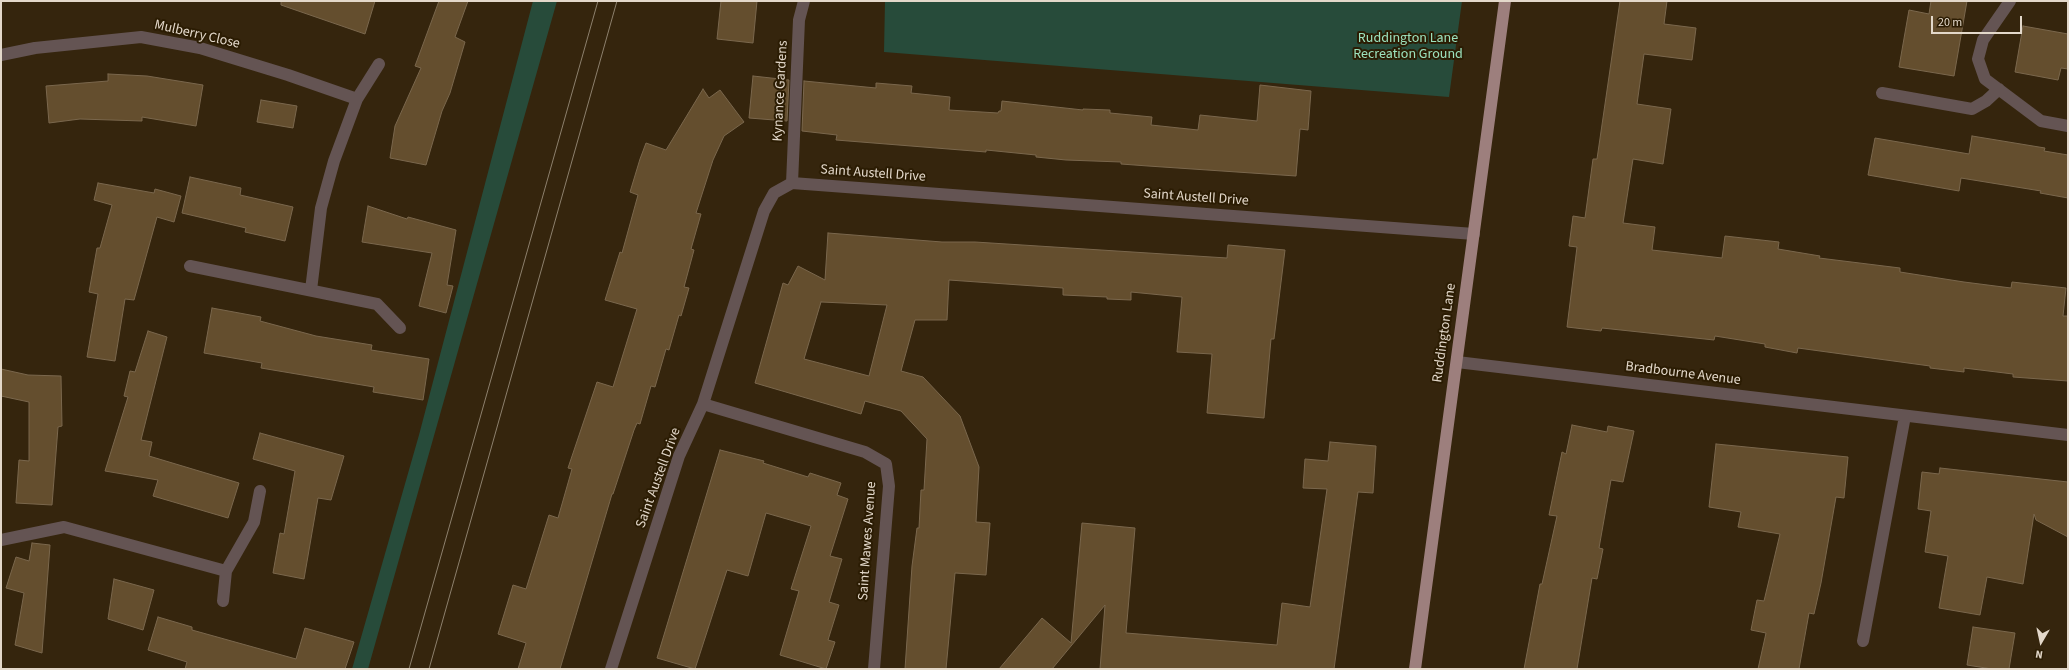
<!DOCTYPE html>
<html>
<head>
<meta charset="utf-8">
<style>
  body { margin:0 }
  #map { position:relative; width:2069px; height:670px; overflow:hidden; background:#35250d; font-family:"Source Sans 3",sans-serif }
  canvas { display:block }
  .frame { position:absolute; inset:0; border:2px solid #e3d8ca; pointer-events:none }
  .north { position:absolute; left:2021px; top:622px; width:40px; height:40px; -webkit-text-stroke:3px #2b1c03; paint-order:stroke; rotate:189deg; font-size:11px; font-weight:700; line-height:16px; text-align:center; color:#e3d8ca }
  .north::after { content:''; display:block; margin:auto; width:14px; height:18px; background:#e3d8ca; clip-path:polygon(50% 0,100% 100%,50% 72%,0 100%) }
  .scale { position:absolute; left:1931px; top:16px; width:91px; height:18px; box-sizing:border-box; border:2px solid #e3d8ca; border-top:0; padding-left:5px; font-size:12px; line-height:14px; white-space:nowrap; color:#e3d8ca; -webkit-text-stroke:3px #2b1c03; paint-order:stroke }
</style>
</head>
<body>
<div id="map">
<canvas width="2069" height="670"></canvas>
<div class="frame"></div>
<div class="north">N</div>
<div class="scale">20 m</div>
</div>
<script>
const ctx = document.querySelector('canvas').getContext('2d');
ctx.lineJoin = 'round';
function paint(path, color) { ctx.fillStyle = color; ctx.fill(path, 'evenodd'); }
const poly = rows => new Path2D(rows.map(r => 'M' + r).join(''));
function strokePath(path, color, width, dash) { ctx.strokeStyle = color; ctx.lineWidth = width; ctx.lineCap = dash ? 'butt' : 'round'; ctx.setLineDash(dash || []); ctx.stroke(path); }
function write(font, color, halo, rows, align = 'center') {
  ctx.font = font + ' "Source Sans 3",sans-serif'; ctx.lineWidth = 4; ctx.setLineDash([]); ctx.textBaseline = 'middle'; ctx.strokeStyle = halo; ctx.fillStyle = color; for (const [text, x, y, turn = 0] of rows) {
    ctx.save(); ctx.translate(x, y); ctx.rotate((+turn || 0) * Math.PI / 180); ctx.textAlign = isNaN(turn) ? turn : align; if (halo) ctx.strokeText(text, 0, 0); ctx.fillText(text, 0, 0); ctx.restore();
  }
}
paint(poly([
  [533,1,557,1,368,669,352,669,419,435],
  [885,1,1462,1,1449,97,884,52]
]), '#274b3a');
const building = poly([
  [281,1,375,1,365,34,281,5,281,1],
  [439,1,468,1,455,37,465,42,450,93,442,111,426,165,390,158,395,126,421,68,415,66,439,1],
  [721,1,757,1,753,43,717,39,721,1],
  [1620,1,1667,1,1664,24,1696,28,1692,60,1644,54,1637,104,1671,109,1663,164,1633,159,1623,223,1655,227,1652,250,1722,258,1725,236,1779,242,1778,249,1820,256,1819,258,1900,268,1900,272,1964,282,2011,288,2012,282,2066,288,2063,316,2068,316,2068,381,2013,377,2013,374,1964,368,1964,372,1930,368,1930,366,1798,348,1797,353,1765,347,1765,344,1715,336,1714,340,1602,328,1601,331,1567,327,1577,247,1569,246,1573,216,1585,218,1593,159,1597,159,1620,1],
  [1931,1,1967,1,1954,76,1899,67,1909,10,1929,14,1931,1],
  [2023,26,2068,34,2068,69,2061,68,2058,80,2015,72,2023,26],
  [108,74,147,76,203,85,196,126,142,117,142,121,80,119,49,123,46,86,108,81,108,74],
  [753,76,789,80,787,121,749,118,753,76],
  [804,81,876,88,876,83,912,86,911,93,950,97,949,110,998,113,999,111,1001,111,1002,101,1083,110,1083,109,1110,110,1110,113,1152,117,1151,125,1198,130,1200,115,1257,121,1260,85,1311,91,1308,130,1300,129,1296,176,1148,166,1121,164,1121,162,1066,160,1036,157,1036,155,986,150,986,152,836,140,837,135,802,131,804,81],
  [703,89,709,98,720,90,744,122,724,136,713,160,696,213,701,214,691,249,694,250,684,287,689,288,681,316,679,315,669,350,666,349,655,387,651,386,640,424,637,423,634,430,613,494,612,494,560,669,518,669,526,643,498,634,513,585,526,589,549,515,558,518,572,469,568,468,597,382,613,387,637,309,605,300,620,252,622,253,638,195,630,192,640,159,646,143,666,150,703,89],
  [261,100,297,106,293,128,257,122,261,100],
  [1972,136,2045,148,2044,151,2068,155,2068,198,2040,193,2041,191,1961,178,1959,191,1868,175,1875,138,1969,154,1972,136],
  [190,177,241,188,240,195,293,207,285,241,245,232,246,228,182,213,190,177],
  [98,183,154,193,155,189,181,196,174,222,157,217,134,300,125,299,115,361,87,357,98,294,89,292,97,248,100,248,112,205,94,200,98,183],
  [368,206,407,219,408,217,456,230,447,285,453,286,446,313,419,306,432,253,362,242,368,206],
  [828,233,942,242,975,242,1227,258,1228,245,1285,250,1274,339,1271,339,1264,418,1207,413,1212,354,1177,352,1182,297,1131,292,1131,300,1107,299,1107,297,1063,295,1063,288,949,280,947,320,915,320,901,371,923,377,960,416,979,467,976,522,990,523,986,575,955,573,946,669,905,669,912,566,917,528,919,528,921,490,924,490,927,439,901,411,865,401,861,414,755,383,783,283,788,285,798,266,825,280,828,233],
  [821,302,887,305,869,376,804,359,821,302],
  [212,308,261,317,260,321,316,336,372,345,371,350,429,359,423,400,373,392,374,387,261,368,262,363,204,353,212,308],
  [148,331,167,337,141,440,152,442,149,456,239,483,228,518,153,496,158,480,105,471,128,397,124,396,130,371,135,372,148,331],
  [1,369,28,375,61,376,62,426,58,427,52,505,16,503,19,460,29,461,29,402,1,396,1,369],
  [1572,425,1607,432,1608,426,1634,431,1623,482,1611,480,1599,548,1603,549,1597,579,1592,578,1577,669,1524,669,1540,584,1542,584,1557,516,1549,515,1562,452,1566,454,1572,425],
  [260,433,344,456,331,500,318,498,304,579,273,573,280,533,284,534,295,471,253,459,260,433],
  [1330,442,1376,446,1373,493,1358,492,1334,669,1100,669,1105,605,1052,669,999,669,1042,618,1071,643,1082,523,1135,528,1126,633,1277,645,1282,603,1310,607,1327,489,1303,488,1305,459,1328,461,1330,442],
  [1716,444,1848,457,1844,498,1836,497,1821,583,1814,614,1809,613,1799,669,1758,669,1766,633,1751,630,1757,600,1764,601,1780,534,1738,527,1741,512,1709,507,1716,444],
  [720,450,764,461,763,463,808,477,810,473,841,483,837,495,848,499,830,556,842,559,829,602,839,605,828,640,835,642,826,669,780,655,799,591,791,589,811,526,766,513,748,576,727,570,695,669,657,658,720,450],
  [1940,468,2068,482,2068,537,2036,520,2034,514,2023,584,1987,577,1980,615,1939,608,1948,556,1925,552,1931,511,1918,509,1922,472,1939,474,1940,468],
  [32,543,50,545,42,653,15,645,24,593,6,588,16,557,29,561,32,543],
  [114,579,154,590,143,630,108,619,114,579],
  [158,617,192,627,192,630,296,659,305,628,354,642,345,669,185,669,187,662,148,650,158,617],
  [1973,627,2015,633,2009,669,1992,669,1967,665,1973,627]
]);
paint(building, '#644e2e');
strokePath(building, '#7a674d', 1);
strokePath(poly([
  [2010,1,1983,40,1978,59,1985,79,2041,121,2068,126],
  [1,55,35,48,141,37,200,48,288,75,357,99],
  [1882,93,1972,109,1986,101,1999,89],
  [792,183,799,20,804,1],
  [190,266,377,304,400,328],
  [311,290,321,208,334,161,357,99,379,64],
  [1457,362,2068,435],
  [703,404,865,452,886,464,889,486,874,669],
  [1,540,64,527,226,571,223,601],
  [226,571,254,522,260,491],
  [1863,641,1905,416],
  [611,669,679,456,703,404,764,211,774,193,792,183,1474,234]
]), '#645453', 12);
strokePath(poly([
  [1415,669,1505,1]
]), '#9d7f7d', 12);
strokePath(poly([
  [409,669,598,1],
  [429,669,617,1]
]), '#8d806d', 1);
write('14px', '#e3d8ca', '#2b1c03', [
  ["Mulberry Close",197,35,13],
  ["Kynance Gardens",781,91,-87],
  ["Saint Austell Drive",873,174,4],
  ["Saint Austell Drive",1196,198,4],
  ["Ruddington Lane",1445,333,-82],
  ["Bradbourne Avenue",1683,374,7],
  ["Saint Austell Drive",659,478,-70],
  ["Saint Mawes Avenue",868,541,-86]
]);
write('14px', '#9ce2be', '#2b1c03', [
  ["Ruddington Lane",1408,39],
  ["Recreation Ground",1408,55]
]);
</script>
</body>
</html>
